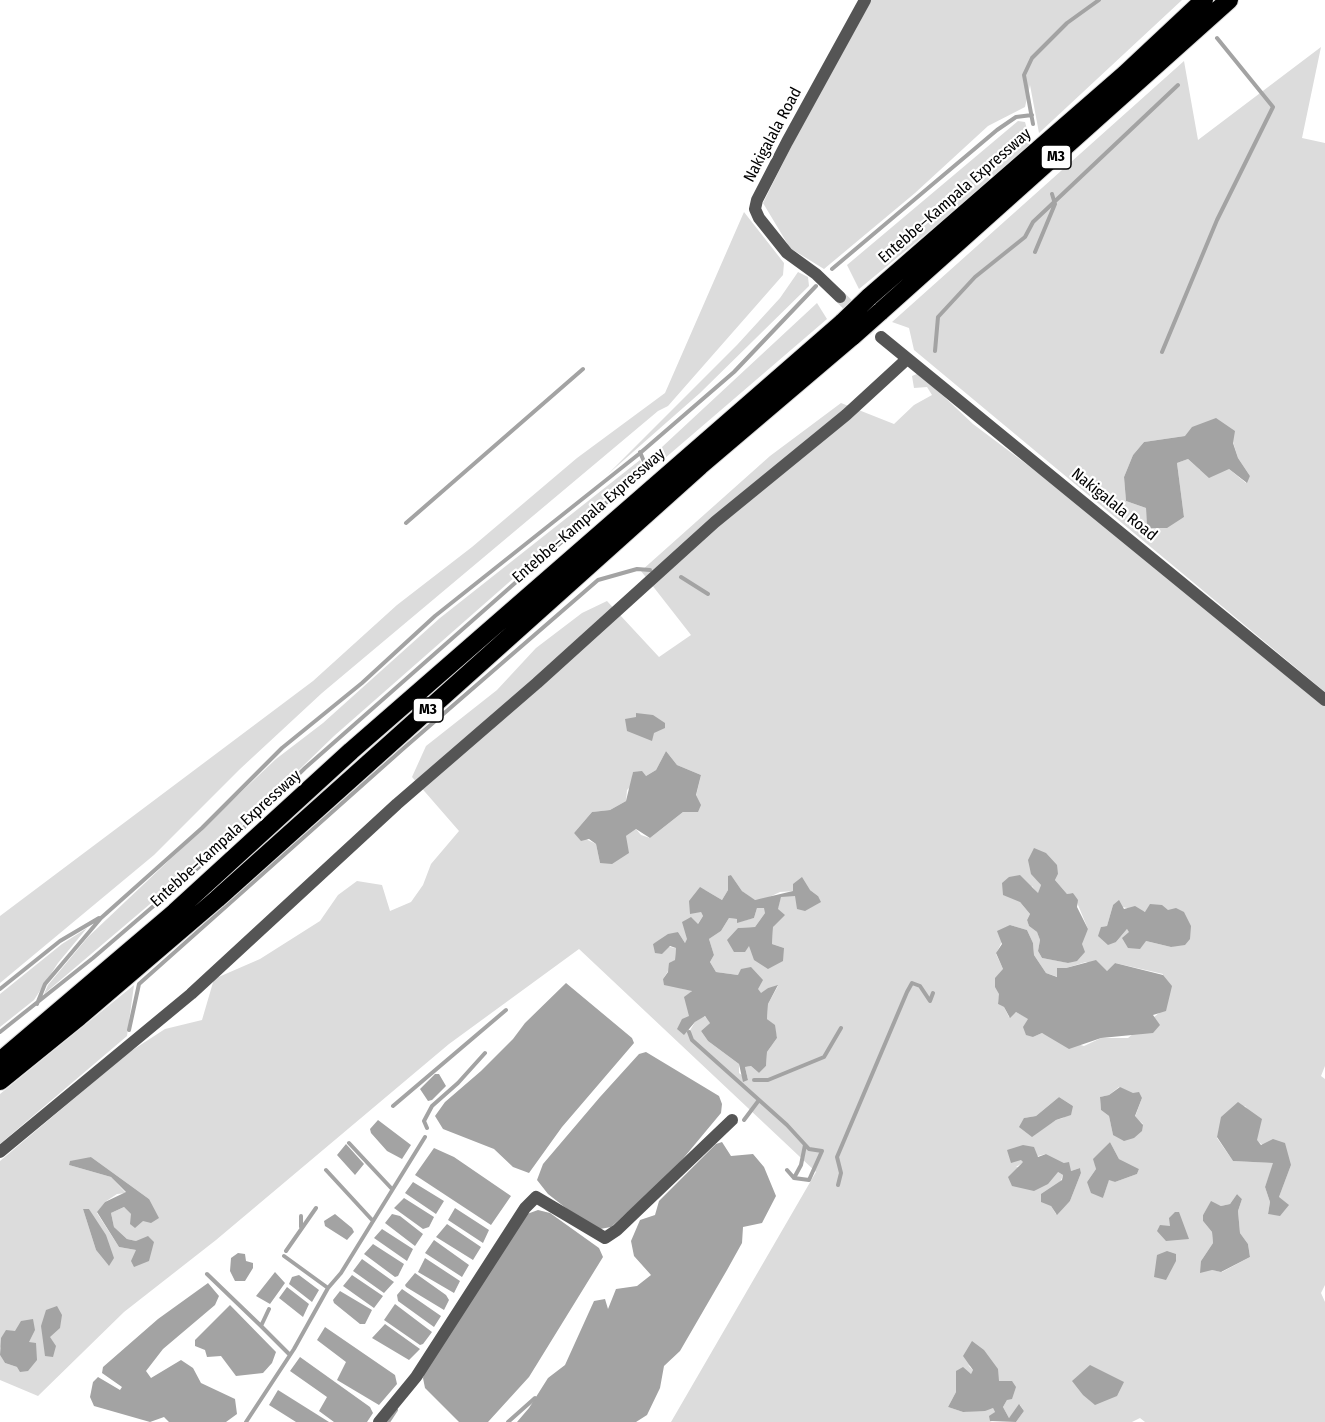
<!DOCTYPE html>
<html>
<head>
<meta charset="utf-8">
<style>
  body { margin:0 }
  canvas { display:block; background:#fff }
</style>
</head>
<body>
<canvas width="1325" height="1422"></canvas>
<script>
const ctx = document.querySelector('canvas').getContext('2d');
ctx.lineJoin = 'round';
function paint(path, color) { ctx.fillStyle = color; ctx.fill(path, 'evenodd'); }
const poly = rows => new Path2D(rows.map(r => 'M' + r).join(''));
function strokePath(path, color, width, dash) { ctx.strokeStyle = color; ctx.lineWidth = width; ctx.lineCap = dash ? 'butt' : 'round'; ctx.setLineDash(dash || []); ctx.stroke(path); }
function write(font, color, halo, rows, align = 'center') {
  ctx.font = font + ' "Fira Sans Condensed",sans-serif'; ctx.lineWidth = 4.5; ctx.setLineDash([]); ctx.textBaseline = 'middle'; ctx.strokeStyle = halo; ctx.fillStyle = color; for (const [text, x, y, turn = 0] of rows) {
    ctx.save(); ctx.translate(x, y); ctx.rotate((+turn || 0) * Math.PI / 180); ctx.textAlign = isNaN(turn) ? turn : align; if (halo) ctx.strokeText(text, 0, 0); ctx.fillText(text, 0, 0); ctx.restore();
  }
}
paint(poly([
  [869,0,1182,0,1039,133,1030,85,1025,107,988,126,915,193,824,269,790,248,763,203,819,91],
  [1321,47,1302,138,1325,143,1325,692,914,350,909,328,892,322,1184,61,1198,140],
  [1185,436,1233,442,1238,458,1250,476,1246,483,1229,469,1200,470,1188,459,1177,463,1184,517,1147,528,1146,508,1126,501,1124,477,1133,455,1144,442],
  [1018,121,1025,122,1032,147,859,289,847,265],
  [744,212,784,263,783,275,668,406,658,411,322,693,240,769,154,855,0,983,0,916,313,681,397,605,472,547,577,458,665,393],
  [798,272,808,277,809,286,700,393,608,474,737,345,780,298],
  [817,303,827,319,650,471,662,447],
  [919,373,973,424,1045,478,1325,706,1325,1066,1321,1076,1325,1079,1325,1285,1321,1293,1325,1302,1325,1422,1145,1422,1140,1418,1132,1422,1016,1422,1024,1411,1020,1405,1009,1418,1003,1407,1007,1400,999,1381,968,1365,973,1370,971,1374,956,1371,956,1392,948,1407,963,1412,993,1408,995,1412,990,1421,992,1422,671,1422,816,1172,579,949,449,1044,216,1240,124,1312,38,1396,0,1380,0,1355,5,1363,17,1367,29,1343,15,1331,0,1348,0,1161,128,1053,165,1029,202,1020,214,979,260,959,320,921,338,895,357,881,382,885,390,911,411,902,423,885,431,864,459,831,412,777,426,746,497,690,536,648,582,613,607,601,659,657,691,635,641,571,770,456,841,403,894,424,914,405,932,395,927,387,914,388,912,376],
  [666,751,677,765,701,775,696,796,683,812,650,838,641,835,636,829,626,836,600,863,596,844,574,833,592,812,610,810,626,801,627,790,631,786,633,772,646,776,656,770],
  [1032,874,1058,874,1055,880,1067,894,1073,893,1088,929,1069,963,1042,958,1038,951,1040,940,1037,932,1029,926,1027,920,1030,914,1020,902,1032,886,1038,894,1041,885],
  [731,875,742,891,754,900,765,899,780,892,810,890,818,896,781,896,773,927,772,944,784,948,749,946,738,928,755,927,765,913,765,908,757,908,754,918,738,922,738,919,729,918,721,931,709,939,714,955,710,962,716,972,738,975,761,994,768,988,778,986,768,1004,767,1019,774,1025,777,1038,767,1052,766,1066,759,1073,751,1066,745,1067,748,1080,739,1073,739,1064,708,1041,701,1031,711,1022,704,1016,695,1022,689,1032,690,994,692,990,683,989,663,979,675,960,676,948,653,944,678,932,685,943,703,916,701,912,705,890,722,900,728,890,729,877],
  [1113,905,1146,912,1168,910,1179,944,1171,947,1146,941,1127,929,1116,942,1101,927,1107,926],
  [1010,925,1027,930,1033,943,1034,955,1046,973,1058,977,1057,968,1066,968,1086,962,1107,971,1115,963,1163,974,1159,1013,1128,1038,1101,1038,1084,1046,1042,1033,1033,1037,1029,1019,1016,1012,1009,1017,1004,1007,998,1004,1003,969,996,954],
  [1119,1087,1142,1098,1135,1117,1143,1124,1113,1135,1109,1116,1101,1110,1100,1097,1109,1095],
  [1059,1097,1073,1106,1063,1118,1056,1120,1032,1136,1024,1118,1036,1116],
  [1245,1106,1252,1115,1257,1141,1291,1165,1279,1197,1280,1215,1268,1214,1270,1202,1265,1187,1274,1163,1233,1161,1217,1138,1219,1129],
  [1110,1142,1119,1159,1139,1169,1137,1174,1115,1182,1109,1179,1103,1198,1087,1182,1096,1169,1094,1159],
  [1046,1154,1064,1163,1071,1171,1080,1168,1081,1173,1070,1201,1056,1214,1051,1206,1063,1175,1058,1172,1016,1167,1024,1162,1022,1160],
  [91,1157,149,1199,131,1214,124,1207,111,1213,114,1227,127,1239,136,1241,148,1261,136,1250,119,1247,97,1213,105,1202,117,1194,126,1193,111,1177,69,1165],
  [1237,1194,1242,1199,1238,1211,1240,1233,1248,1244,1250,1257,1222,1272,1212,1270,1201,1261,1213,1243,1212,1232,1203,1221,1203,1215,1211,1202,1221,1206,1230,1204],
  [83,1209,89,1209,91,1213,109,1266,96,1250],
  [640,460,642,464,639,468,334,736,236,831,44,994,48,985,88,937,276,759,323,723,440,618],
  [87,928,58,963,34,1000,0,1027,0,994,62,944],
  [134,985,127,1036,0,1144,0,1094]
]), '#dcdcdc');
paint(poly([
  [1216,418,1235,431,1233,443,1238,458,1250,476,1247,483,1229,469,1209,478,1188,459,1177,463,1184,517,1167,528,1147,528,1146,508,1126,501,1124,477,1133,455,1144,442,1185,436,1192,427],
  [636,713,653,715,665,723,665,728,654,733,652,741,627,731,625,719,636,717],
  [666,751,677,765,701,775,696,795,701,805,698,812,683,812,650,838,636,829,626,836,629,853,612,864,600,863,596,844,589,839,581,841,574,833,592,812,610,810,626,801,633,772,642,771,646,776,656,770],
  [1034,848,1046,853,1057,865,1058,874,1055,880,1067,894,1073,893,1078,900,1077,907,1088,929,1082,944,1085,952,1077,961,1068,963,1042,958,1038,951,1040,940,1037,932,1029,926,1027,920,1030,914,1020,902,1003,895,1002,883,1009,877,1020,875,1038,893,1041,885,1031,874,1028,860],
  [731,875,742,891,755,900,793,891,793,884,802,877,810,890,818,896,821,902,805,911,797,909,795,896,781,897,778,909,785,915,773,927,772,944,784,948,783,961,768,969,754,960,749,946,745,952,734,952,727,940,738,928,755,927,765,913,764,908,757,908,754,918,737,923,737,919,729,918,721,931,709,939,714,955,710,962,716,972,738,975,741,969,751,967,763,980,758,989,761,993,768,988,778,985,768,1004,767,1019,775,1025,777,1038,767,1052,766,1066,759,1073,751,1066,745,1067,748,1080,743,1082,739,1064,708,1041,701,1031,710,1023,705,1016,695,1022,684,1035,677,1029,682,1019,689,1016,684,997,692,991,664,985,663,979,668,972,669,963,675,960,676,948,670,946,662,954,655,953,653,944,668,934,678,932,685,943,687,939,682,922,691,917,698,924,703,916,701,912,690,914,689,901,700,887,722,900,728,890,728,876],
  [1119,900,1124,909,1135,906,1145,912,1150,904,1162,905,1168,910,1176,908,1184,912,1191,926,1190,939,1185,945,1171,947,1146,941,1140,949,1128,948,1122,938,1129,932,1127,929,1116,942,1108,945,1098,936,1101,927,1107,926,1113,905],
  [1010,925,1027,930,1033,943,1034,955,1046,973,1057,977,1057,968,1066,968,1096,960,1107,971,1115,963,1163,975,1172,986,1166,1011,1153,1015,1160,1025,1153,1033,1101,1038,1069,1049,1042,1033,1033,1037,1026,1035,1023,1027,1028,1019,1016,1012,1010,1018,1004,1007,998,1004,999,994,995,987,995,978,1003,969,996,953,1002,944,997,931],
  [566,983,632,1038,634,1043,562,1127,529,1173,513,1167,494,1149,443,1129,435,1116,445,1102,481,1071,513,1039,525,1023],
  [646,1052,719,1096,722,1104,721,1113,671,1173,611,1227,600,1229,585,1223,548,1194,537,1180,543,1164,600,1097,639,1054],
  [435,1074,439,1074,446,1086,432,1100,428,1101,420,1089],
  [1120,1087,1133,1093,1139,1092,1142,1098,1135,1116,1143,1125,1142,1131,1134,1138,1124,1141,1113,1135,1109,1116,1101,1110,1100,1097,1109,1095],
  [1059,1097,1073,1106,1071,1115,1056,1120,1032,1137,1019,1127,1024,1118,1036,1116],
  [1238,1102,1262,1119,1257,1140,1261,1145,1273,1139,1285,1143,1291,1165,1279,1197,1289,1205,1280,1216,1268,1214,1270,1202,1265,1187,1273,1163,1233,1161,1217,1137,1221,1117],
  [378,1120,411,1145,402,1159,387,1151,371,1133,370,1129],
  [722,1142,731,1156,753,1154,764,1167,776,1196,762,1223,743,1227,742,1243,727,1270,680,1351,664,1366,660,1388,647,1415,636,1422,517,1422,529,1408,548,1378,565,1365,594,1301,605,1299,608,1309,616,1289,637,1286,651,1275,634,1256,631,1241,640,1220,655,1215,659,1201,716,1144],
  [1110,1142,1119,1159,1139,1169,1137,1174,1115,1182,1109,1180,1103,1198,1091,1193,1087,1182,1096,1169,1093,1159],
  [346,1144,364,1164,355,1175,337,1155],
  [1023,1145,1034,1147,1038,1157,1046,1154,1064,1163,1069,1162,1071,1171,1080,1168,1081,1173,1070,1201,1057,1215,1051,1206,1041,1202,1041,1194,1062,1180,1063,1175,1058,1172,1048,1184,1034,1191,1012,1186,1008,1177,1023,1162,1021,1160,1011,1163,1007,1150],
  [434,1148,454,1157,511,1196,491,1225,415,1175],
  [91,1157,149,1199,159,1218,151,1223,143,1221,135,1228,130,1224,131,1214,124,1207,111,1213,114,1227,127,1239,136,1241,148,1236,154,1242,149,1261,134,1267,131,1261,136,1250,119,1247,97,1212,105,1202,126,1192,111,1177,69,1165,70,1161],
  [413,1182,444,1201,436,1214,405,1193],
  [1237,1194,1242,1199,1238,1211,1240,1233,1248,1244,1250,1257,1221,1272,1212,1270,1200,1273,1201,1261,1213,1243,1212,1232,1203,1221,1203,1215,1211,1201,1221,1206,1230,1204],
  [404,1198,434,1217,429,1227,423,1229,394,1208],
  [455,1208,489,1230,483,1243,448,1220],
  [83,1209,89,1209,106,1235,114,1258,109,1266,96,1250],
  [538,1210,550,1213,599,1248,603,1257,529,1377,488,1422,459,1422,425,1388,423,1378,427,1365,527,1214],
  [1175,1212,1179,1212,1189,1239,1166,1241,1157,1231,1160,1225,1170,1226,1169,1218],
  [335,1214,352,1228,354,1232,347,1240,325,1226,324,1221],
  [392,1214,400,1216,423,1234,415,1246,385,1223],
  [447,1224,481,1247,473,1260,436,1237],
  [382,1229,413,1249,407,1261,374,1238],
  [434,1240,469,1265,462,1277,425,1253],
  [373,1244,404,1264,398,1276,395,1277,364,1254],
  [1167,1251,1176,1254,1176,1261,1166,1280,1154,1277,1157,1255],
  [238,1253,245,1254,246,1261,253,1263,253,1268,245,1281,235,1281,230,1271,231,1258],
  [425,1258,460,1281,454,1293,418,1272],
  [362,1259,394,1282,384,1293,353,1271],
  [275,1272,285,1283,270,1304,256,1296],
  [415,1273,446,1295,449,1300,444,1310,406,1287,405,1285],
  [299,1275,319,1290,312,1302,289,1284,292,1277],
  [352,1275,383,1296,374,1308,343,1286],
  [208,1283,219,1296,215,1305,163,1349,146,1371,151,1378,181,1360,193,1368,201,1383,235,1399,237,1414,226,1422,169,1422,164,1417,150,1422,94,1406,90,1397,93,1382,98,1377,120,1390,122,1387,102,1373,103,1367,158,1319],
  [287,1287,309,1304,303,1317,279,1298],
  [402,1289,441,1316,434,1327,398,1301,397,1295],
  [340,1291,372,1310,365,1324,360,1324,334,1303,333,1300],
  [395,1304,432,1332,423,1344,420,1345,384,1320],
  [230,1305,276,1352,272,1363,263,1373,236,1376,221,1356,207,1357,205,1350,195,1346,195,1340],
  [57,1306,62,1315,60,1328,50,1337,56,1346,53,1357,45,1356,41,1326,46,1310],
  [33,1319,35,1330,29,1342,36,1343,37,1360,28,1371,20,1372,17,1367,5,1363,0,1355,1,1338,6,1330,15,1331,21,1321],
  [385,1324,420,1349,409,1360,372,1338],
  [325,1327,395,1375,397,1384,379,1405,337,1380,346,1362,317,1340],
  [972,1341,984,1350,998,1369,999,1381,1012,1381,1016,1387,1012,1399,1007,1400,1003,1407,1009,1418,1019,1404,1024,1411,1016,1422,990,1421,989,1416,995,1412,993,1408,985,1411,963,1412,948,1407,956,1392,956,1371,963,1367,971,1374,973,1370,963,1356],
  [300,1357,370,1407,373,1413,367,1422,334,1422,319,1411,327,1397,290,1371],
  [1090,1365,1124,1382,1117,1396,1095,1405,1083,1395,1072,1381],
  [278,1390,329,1422,296,1422,269,1405]
]), '#a3a3a3');
strokePath(poly([
  [1033,124,1024,75,1032,58,1067,23,1099,0],
  [1035,252,1055,204,1052,194],
  [832,269,997,130,1016,117,1032,115],
  [935,351,938,317,975,277,1025,237,1033,222,1178,85],
  [1162,352,1217,220,1273,107,1217,38],
  [406,523,583,369],
  [681,577,708,594],
  [0,989,60,941,99,918],
  [37,1004,45,984,101,918,202,828,282,748,362,683,435,616,639,454,734,372,816,286],
  [129,1030,139,984,404,748,598,580,637,569,650,570],
  [0,1032,93,958,234,837,305,768,632,480,645,464,640,452],
  [689,1032,692,1040,787,1125,809,1149,822,1151,809,1180,794,1178],
  [754,1080,768,1080,824,1057,841,1028],
  [393,1106,506,1010],
  [744,1120,759,1100],
  [427,1128,424,1121,432,1106,458,1083,485,1053],
  [349,1143,392,1189],
  [326,1170,373,1221],
  [787,1170,794,1178,801,1165,805,1145],
  [838,1185,841,1173,837,1157,907,992,912,983,920,986,930,1001,933,993],
  [301,1216,301,1227],
  [286,1251,316,1208],
  [284,1256,328,1288],
  [207,1274,261,1326],
  [269,1309,261,1326,290,1355],
  [246,1422,294,1349,328,1288,341,1273,425,1137],
  [388,1422,396,1410],
  [508,1422,535,1398]
]), '#a3a3a3', 4);
strokePath(poly([
  [840,297,881,337]
]), '#d9d9d9', 12, [12, 6]);
const motorway = poly([
  [869,297,1125,74,1204,0],
  [880,312,1229,0],
  [0,1061,175,912,351,751,843,322],
  [0,1081,79,1017,217,899,700,466,853,336]
]);
strokePath(motorway, '#dbdbdb', 20);
strokePath(poly([
  [840,297,816,274,787,253,759,218,755,209,757,200,787,142,865,0],
  [881,337,1325,700],
  [0,1152,191,994,397,804,537,683,715,522,846,415,907,359]
]), '#555', 12);
strokePath(poly([
  [379,1422,416,1377,525,1208,536,1197,605,1238,617,1230,732,1120]
]), '#555', 12);
strokePath(motorway, '#000', 18);
const motorwayBridge = poly([
  [843,322,869,297],
  [853,336,880,312]
]);
strokePath(motorwayBridge, '#dbdbdb', 20, []);
strokePath(motorwayBridge, '#000', 18);
for (const [x, y, w] of [
  [1056,157,30],
  [428,710,30]
]) { const box = new Path2D(); box.roundRect(x - w / 2, y - 12, w, 24, 4.5); ctx.fillStyle = '#fff'; ctx.fill(box); strokePath(box, '#000', 1.5); }
write('bold 15px', '#000', null, [
  ["M3",1056,157],
  ["M3",428,710]
]);
write('16px', '#000', '#fff', [
  ["Nakigalala Road",773,135,-62],
  ["Entebbe–Kampala Expressway",955,196,-41],
  ["Nakigalala Road",1114,505,39],
  ["Entebbe–Kampala Expressway",589,516,-41],
  ["Entebbe–Kampala Expressway",226,839,-42]
]);
</script>
</body>
</html>
